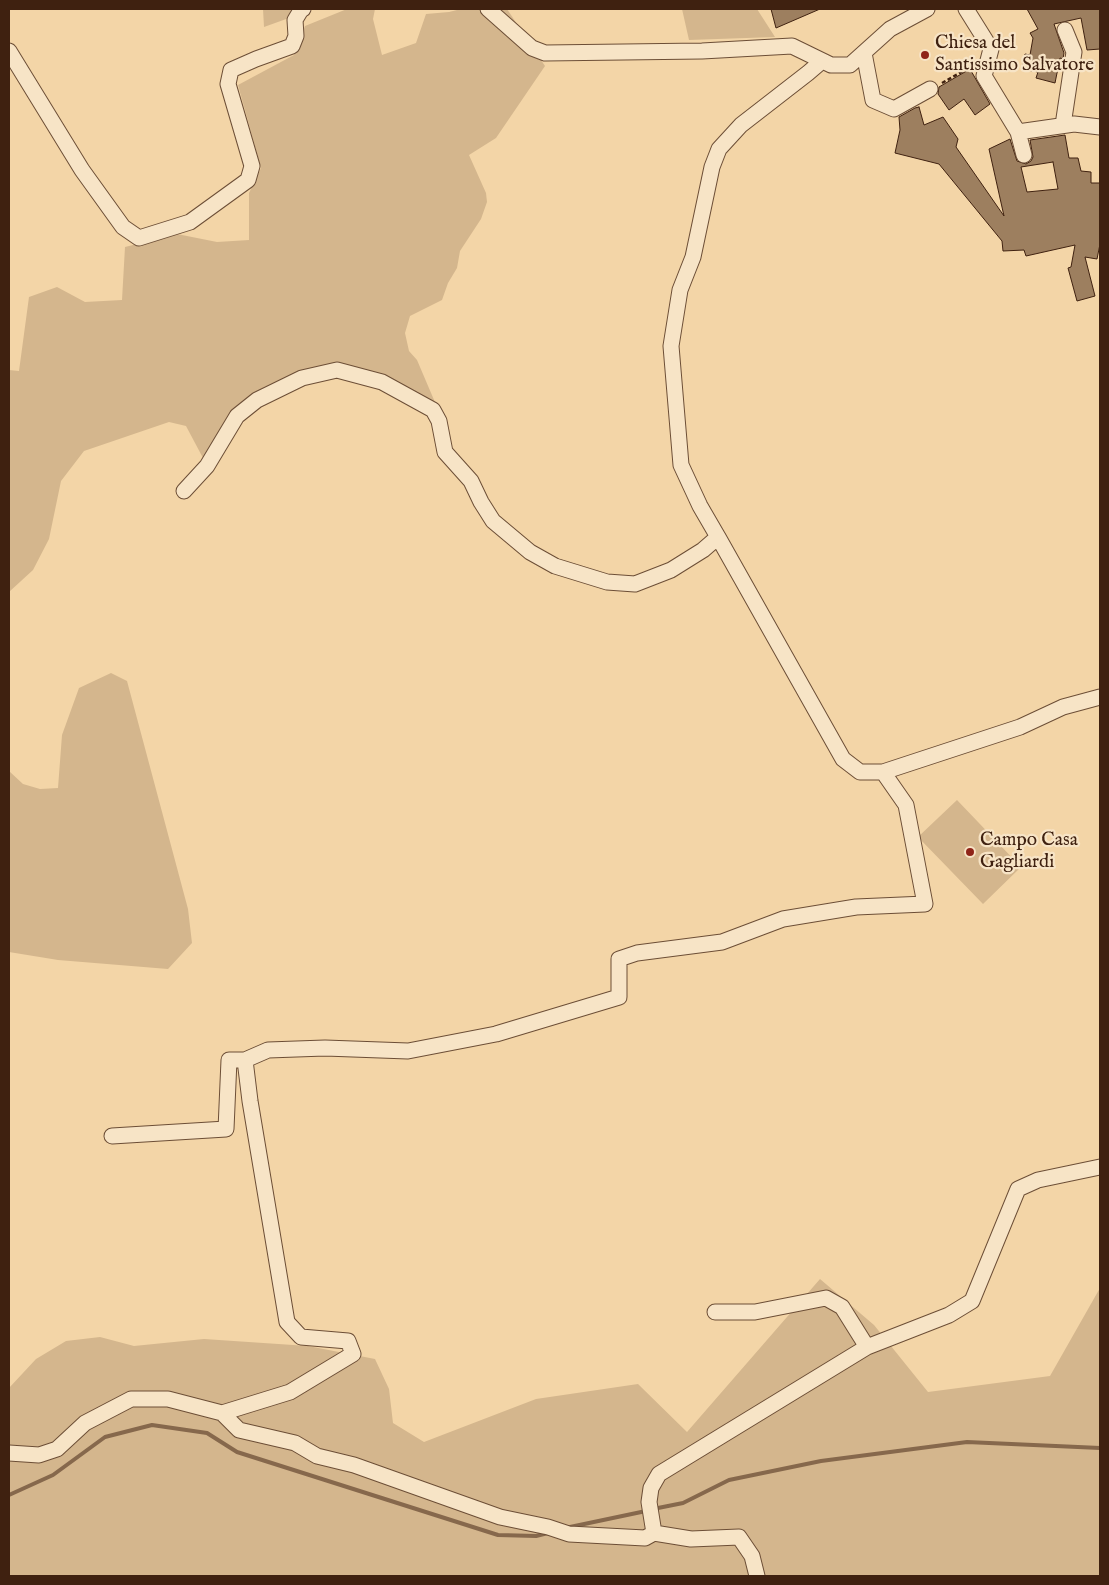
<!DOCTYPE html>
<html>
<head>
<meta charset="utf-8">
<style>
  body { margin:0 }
  #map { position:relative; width:1109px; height:1585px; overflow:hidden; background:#f3d5a7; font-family:"IM FELL English",serif }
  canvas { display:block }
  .frame { position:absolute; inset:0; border:10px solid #3f2110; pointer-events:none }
</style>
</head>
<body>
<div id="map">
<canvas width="1109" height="1585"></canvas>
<div class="frame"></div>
</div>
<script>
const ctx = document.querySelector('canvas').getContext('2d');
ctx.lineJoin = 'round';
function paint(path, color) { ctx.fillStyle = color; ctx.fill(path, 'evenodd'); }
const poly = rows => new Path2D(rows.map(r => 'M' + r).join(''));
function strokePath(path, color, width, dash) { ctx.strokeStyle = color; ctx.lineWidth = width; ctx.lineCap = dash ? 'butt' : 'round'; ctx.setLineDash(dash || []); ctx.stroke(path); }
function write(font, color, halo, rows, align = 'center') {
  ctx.font = font + ' "IM FELL English",serif'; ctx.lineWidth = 4.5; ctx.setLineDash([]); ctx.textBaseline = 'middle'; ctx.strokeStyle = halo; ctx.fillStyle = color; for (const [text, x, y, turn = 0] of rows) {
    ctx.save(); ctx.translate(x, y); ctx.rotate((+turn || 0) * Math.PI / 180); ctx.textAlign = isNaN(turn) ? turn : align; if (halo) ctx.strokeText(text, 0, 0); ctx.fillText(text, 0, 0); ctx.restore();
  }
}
paint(poly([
  [263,9,314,9,264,27],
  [347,9,375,9,373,19,382,55,416,43,426,14,449,12,461,9,507,9,545,66,496,138,469,155,486,193,487,202,481,219,460,251,457,268,448,283,442,300,410,316,405,333,409,351,417,360,437,407,341,365,256,393,234,409,203,458,186,426,169,422,84,451,61,481,49,539,33,570,9,592,9,370,19,371,29,297,57,287,85,302,122,300,125,247,177,234,217,242,249,240,249,193,261,168,238,85,294,55,305,26],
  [682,9,757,9,775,37,689,40],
  [111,673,127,681,188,909,192,943,168,969,58,960,9,952,9,771,23,784,40,789,58,788,62,735,79,688],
  [957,800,1021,867,983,904,918,837],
  [820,1279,874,1325,928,1392,1050,1376,1100,1288,1100,1576,9,1576,9,1388,36,1359,66,1341,100,1337,134,1346,204,1339,308,1346,375,1359,389,1389,393,1423,424,1442,536,1399,638,1384,687,1432]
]), '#d4b68d');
strokePath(poly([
  [9,1495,53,1475,105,1437,152,1425,207,1433,237,1452,498,1535,536,1536,548,1533],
  [653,1509,683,1503,729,1480,821,1461,967,1442,1100,1448],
  [570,1527,646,1511]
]), '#86684c', 4);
const building = poly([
  [771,9,820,9,776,28,771,9],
  [1027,9,1100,9,1100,49,1087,50,1081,18,1054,24,1064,53,1063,59,1060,58,1055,83,1036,78,1038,72,1022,69,1025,54,1030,55,1033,38,1030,33,1038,29,1027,9],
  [970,69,990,104,975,115,964,99,949,110,938,94,939,87,970,69],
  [919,107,924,125,943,117,958,139,956,147,1004,216,989,149,1010,139,1017,161,1026,164,1031,161,1033,157,1030,140,1065,135,1069,158,1078,158,1081,171,1091,172,1091,183,1100,183,1100,244,1097,259,1085,257,1095,296,1077,301,1068,268,1071,267,1075,245,1026,256,1024,250,1003,251,1002,241,939,164,895,153,900,130,899,117,915,108,919,107],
  [1053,162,1058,189,1027,192,1021,167,1053,162]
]);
paint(building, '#9d7f5f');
strokePath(building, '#3f2110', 1);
const minor = poly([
  [488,9,532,48,545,53,702,51,792,46,831,65,850,65,890,29,927,9],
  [966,9,991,49,984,76,1018,132,1024,155],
  [9,51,82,170,123,227,139,238,190,222,248,180,252,166,228,84,231,70,256,59,292,46,296,36,295,20,301,10,303,9],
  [864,53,873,100,894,109,930,89],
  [1063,125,1074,52,1065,30],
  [1018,132,1074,124,1100,127],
  [184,491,207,466,237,416,257,400,302,378,337,370,382,382,433,410,439,421,445,452,471,481,481,502,493,521,530,552,555,566,607,582,635,584,671,570,703,550,718,537,700,506,681,465,671,346,680,290,693,257,712,167,719,149,741,125,808,73,822,61],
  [718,537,843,759,860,772,883,772,1020,727,1063,707,1100,697],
  [245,1060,268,1050,325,1048,408,1051,496,1034,619,997,619,959,637,953,722,942,783,919,856,907,925,904,906,805,883,772],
  [112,1136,226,1129,229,1060,245,1060,250,1101,287,1322,301,1337,348,1341,353,1354,290,1392,222,1413,239,1430,295,1443,317,1456,354,1465,500,1517,548,1527,569,1534,645,1538,654,1533],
  [715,1312,755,1312,826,1298,842,1307,867,1347],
  [9,1453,39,1455,57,1449,85,1423,131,1399,168,1399,222,1413],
  [757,1576,752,1556,739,1537,691,1539,654,1533,649,1502,651,1488,659,1474,867,1347,949,1315,972,1301,1018,1189,1038,1180,1100,1167]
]);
strokePath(minor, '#6c4e36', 17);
strokePath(poly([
  [942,83,972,66]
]), '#3f2110', 2.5, [4, 2.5]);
strokePath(minor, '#f7e4c6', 15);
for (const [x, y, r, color] of [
  [925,55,5,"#8f2418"],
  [970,852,5,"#8f2418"]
]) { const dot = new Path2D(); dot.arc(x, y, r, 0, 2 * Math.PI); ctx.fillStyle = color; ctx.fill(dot); strokePath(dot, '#f7e4c6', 2); }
write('19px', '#3f2110', '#f7e4c6', [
  ["Chiesa del",935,44],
  ["Santissimo Salvatore",935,66],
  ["Campo Casa",980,841],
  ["Gagliardi",980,863]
], 'left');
</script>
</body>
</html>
